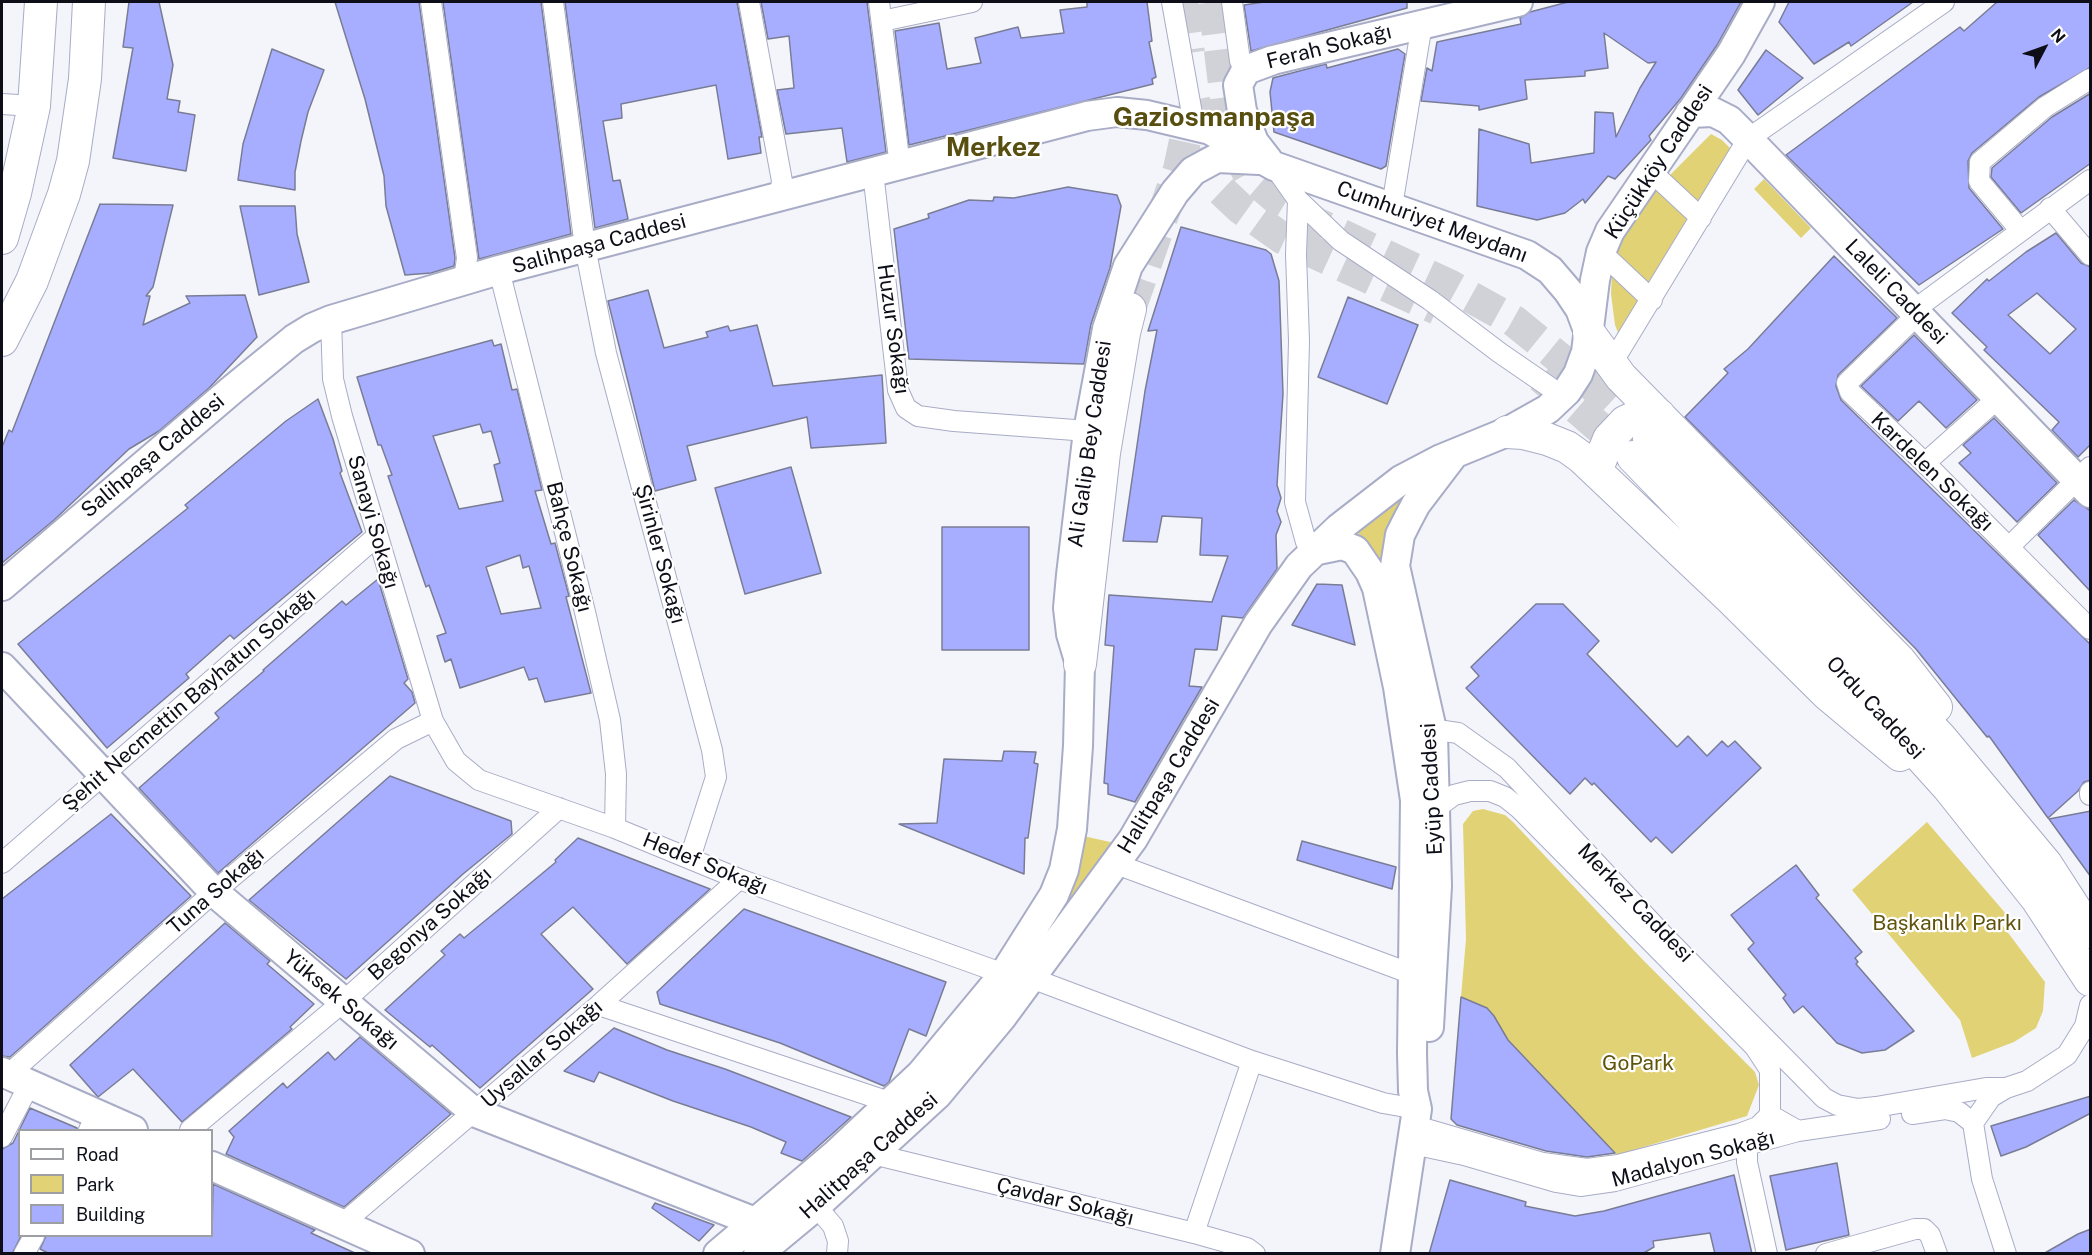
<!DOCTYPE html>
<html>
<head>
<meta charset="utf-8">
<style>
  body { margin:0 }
  #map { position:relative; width:2092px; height:1255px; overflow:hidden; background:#f4f5fa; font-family:"Public Sans",sans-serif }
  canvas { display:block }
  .frame { position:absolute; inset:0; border:3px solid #0d0e17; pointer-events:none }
  .legend { position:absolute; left:18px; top:1129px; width:195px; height:108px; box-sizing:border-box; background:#fff; border:2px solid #9e9fa2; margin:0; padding:8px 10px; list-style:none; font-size:18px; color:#0d0e17 }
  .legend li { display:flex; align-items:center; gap:12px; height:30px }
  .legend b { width:30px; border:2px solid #9e9fa2 }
  .north { position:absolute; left:2014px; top:18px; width:60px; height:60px; -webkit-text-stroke:4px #fff; paint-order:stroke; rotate:49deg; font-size:16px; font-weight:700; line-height:24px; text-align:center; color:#0d0e17 }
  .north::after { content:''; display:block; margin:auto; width:21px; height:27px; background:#0d0e17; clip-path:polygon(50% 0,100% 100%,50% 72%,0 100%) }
</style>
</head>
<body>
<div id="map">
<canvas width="2092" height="1255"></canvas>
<div class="frame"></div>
<ul class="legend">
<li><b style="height:8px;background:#fff"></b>Road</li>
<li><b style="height:16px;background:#e2d276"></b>Park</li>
<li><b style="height:16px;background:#a8aeff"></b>Building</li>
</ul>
<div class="north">N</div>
</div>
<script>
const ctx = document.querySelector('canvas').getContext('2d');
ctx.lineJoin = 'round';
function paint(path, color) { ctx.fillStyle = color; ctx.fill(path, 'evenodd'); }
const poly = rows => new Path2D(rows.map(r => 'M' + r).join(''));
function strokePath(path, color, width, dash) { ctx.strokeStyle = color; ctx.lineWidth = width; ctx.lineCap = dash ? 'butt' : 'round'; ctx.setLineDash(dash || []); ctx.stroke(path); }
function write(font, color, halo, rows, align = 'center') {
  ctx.font = font + ' "Public Sans",sans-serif'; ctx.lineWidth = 4.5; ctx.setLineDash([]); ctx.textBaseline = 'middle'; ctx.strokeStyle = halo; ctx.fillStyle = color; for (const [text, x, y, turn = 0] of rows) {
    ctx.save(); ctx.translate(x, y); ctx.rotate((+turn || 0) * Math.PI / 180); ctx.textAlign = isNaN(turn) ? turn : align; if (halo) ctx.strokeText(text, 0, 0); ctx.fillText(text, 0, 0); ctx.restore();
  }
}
paint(poly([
  [1711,134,1722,140,1736,154,1701,208,1670,175],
  [1764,179,1811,228,1801,238,1754,189],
  [1653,186,1691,220,1651,286,1616,255,1624,233],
  [1612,273,1645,303,1621,340,1615,325,1611,294],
  [1399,499,1404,505,1388,563,1378,562,1372,550,1358,533],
  [1483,809,1505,815,1513,822,1643,960,1755,1072,1759,1085,1747,1116,1617,1155,1508,1040,1494,1016,1487,1008,1461,997,1466,939,1463,824,1473,811],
  [1927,822,2007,915,2000,922,2045,982,2043,1011,2036,1028,2014,1042,1972,1058,1960,1020,1852,890],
  [1079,835,1119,844,1057,926,1049,922]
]), '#e2d276');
const building = poly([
  [129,2,159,2,173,65,167,99,180,101,178,112,195,115,186,171,113,158,133,48,123,47,129,2],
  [335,2,419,2,455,258,454,266,431,273,405,275,386,206,384,176,365,99,335,2],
  [443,2,541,2,571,234,479,259,443,2],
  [565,2,737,2,762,137,759,137,761,153,728,159,716,85,621,104,622,118,603,121,613,181,620,180,628,219,595,228,565,2],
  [761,2,867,2,886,152,847,162,842,128,786,134,777,90,794,88,789,36,768,39,761,2],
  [1087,2,1147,2,1152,41,1149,42,1156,77,1152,79,1153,84,909,145,895,31,939,23,947,69,981,63,975,38,1018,27,1021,38,1064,33,1060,10,1087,7,1087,2],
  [1264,2,1407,2,1407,8,1251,51,1244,5,1264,2],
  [1568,2,1741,2,1717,45,1681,98,1649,136,1651,140,1615,179,1608,176,1585,203,1583,199,1565,213,1537,220,1477,206,1479,129,1529,144,1531,163,1594,153,1595,112,1613,113,1616,137,1640,88,1656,62,1648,63,1604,33,1608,68,1585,71,1585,76,1525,80,1527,99,1479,110,1479,106,1421,101,1427,68,1432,71,1437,42,1521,24,1520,18,1530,12,1568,2],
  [1789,2,1913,2,1851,46,1849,42,1814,64,1779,22,1789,2],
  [1997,2,2091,2,2091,67,2039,97,1972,153,1968,161,1969,188,2003,229,1919,285,1786,155,1960,27,1964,31,1997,2],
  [272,49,324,70,308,112,301,141,295,172,295,190,238,180,243,144,272,49],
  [1398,49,1405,54,1386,166,1381,169,1274,132,1270,92,1273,78,1326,64,1327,68,1398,49],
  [1766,50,1803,78,1758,115,1738,90,1766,50],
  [2091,93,2091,163,2021,213,1991,177,1992,168,2052,117,2091,93],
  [1068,187,1117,195,1121,206,1110,268,1091,324,1084,364,909,359,894,229,929,218,928,214,969,200,993,201,994,197,1014,198,1068,187],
  [100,204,173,205,153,287,146,296,150,296,143,325,190,303,186,296,245,295,257,337,209,388,159,431,129,449,54,520,2,563,2,447,9,430,12,432,100,204],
  [240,206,295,206,297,234,309,282,259,295,240,206],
  [1181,227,1266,250,1271,254,1279,281,1283,394,1277,485,1281,498,1277,511,1281,522,1276,535,1277,569,1243,618,1222,616,1217,650,1195,649,1189,686,1202,687,1135,802,1108,794,1108,784,1104,783,1114,646,1105,645,1109,595,1212,602,1228,556,1200,555,1202,518,1162,516,1157,542,1123,541,1145,391,1157,330,1148,331,1181,227],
  [2056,233,2081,263,2091,267,2091,444,2078,457,2052,430,2059,422,1984,350,1987,347,1952,313,1987,279,1989,281,2026,252,2056,233],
  [2037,293,2076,329,2050,354,2008,315,2037,293],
  [1834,256,1897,318,1838,375,1836,386,1841,400,2091,645,2091,780,2084,782,2078,791,2048,818,1989,736,1987,737,1916,649,1685,417,1728,373,1724,369,1748,349,1834,256],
  [648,290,664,348,708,337,706,332,728,326,730,331,757,325,773,386,882,375,886,443,811,448,807,417,687,446,696,480,655,491,608,301,648,290],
  [1348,297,1418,325,1387,404,1318,377,1348,297],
  [1914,335,1977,400,1946,428,1919,401,1898,421,1861,386,1914,335],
  [492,340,494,346,501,344,512,390,517,389,542,490,535,491,551,544,555,543,569,596,566,597,591,693,545,702,537,678,529,680,524,667,460,688,451,659,445,662,437,636,446,633,429,585,426,587,388,476,392,475,381,445,378,445,357,377,492,340],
  [480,424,483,433,491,431,500,463,494,465,503,501,459,509,433,436,480,424],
  [520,555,523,568,529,566,541,608,501,614,486,567,520,555],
  [318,399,333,439,342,471,340,473,362,532,234,639,230,635,186,674,189,678,107,748,18,644,188,508,185,505,286,421,318,399],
  [1994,418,2057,483,2017,522,1959,463,1971,453,1963,445,1994,418],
  [791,467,821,573,745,594,715,488,791,467],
  [2074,500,2091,511,2091,592,2038,535,2074,500],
  [942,527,1029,527,1029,650,942,650,942,527],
  [378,579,408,679,404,683,412,692,415,703,218,873,139,788,219,718,215,713,264,671,263,670,342,601,346,605,378,579],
  [1317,584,1342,585,1355,645,1292,625,1317,584],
  [1536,604,1563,604,1599,641,1587,654,1677,747,1688,736,1707,756,1722,741,1728,747,1735,741,1761,768,1672,853,1656,837,1651,842,1594,783,1592,785,1585,778,1570,794,1466,688,1479,676,1471,667,1536,604],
  [1004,751,1036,752,1034,763,1038,764,1028,838,1025,838,1024,874,899,824,937,823,944,759,1002,761,1004,751],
  [390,776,511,821,512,834,463,874,346,979,249,900,390,776],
  [2091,811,2091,877,2049,819,2091,811],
  [111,814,191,896,10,1057,2,1056,2,899,111,814],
  [578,838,710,889,627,964,573,907,541,934,593,989,480,1088,432,1045,430,1047,385,1010,445,955,441,951,460,934,464,938,503,906,556,862,555,860,578,838],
  [1302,841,1396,867,1392,889,1297,860,1302,841],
  [1796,865,1819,895,1816,898,1862,952,1855,958,1858,962,1856,964,1914,1031,1885,1050,1862,1053,1837,1043,1803,1006,1794,1013,1783,998,1786,995,1748,949,1754,943,1731,915,1796,865],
  [744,909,946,982,926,1036,909,1029,889,1082,884,1086,780,1043,660,1004,657,992,744,909],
  [225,923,270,961,267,964,314,1004,290,1027,292,1029,182,1122,133,1069,98,1097,70,1065,225,923],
  [1461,997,1487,1008,1494,1016,1508,1040,1615,1153,1587,1157,1546,1151,1457,1125,1451,1119,1461,997],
  [614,1028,667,1050,725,1069,851,1117,802,1161,781,1153,786,1142,751,1127,673,1101,599,1072,594,1082,564,1071,614,1028],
  [360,1037,451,1114,344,1207,226,1154,234,1137,229,1131,283,1083,287,1088,328,1052,335,1060,360,1037],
  [2091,1096,2091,1113,2026,1147,2001,1156,1991,1126,2091,1096],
  [30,1108,77,1128,77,1131,20,1131,21,1236,12,1254,2,1254,2,1149,13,1143,30,1108],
  [1837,1163,1849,1235,1786,1250,1770,1176,1837,1163],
  [1734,1175,1752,1254,1715,1254,1710,1233,1653,1241,1654,1247,1642,1254,1429,1254,1450,1180,1526,1202,1525,1206,1575,1216,1604,1211,1734,1175],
  [213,1184,315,1230,311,1233,357,1254,50,1254,40,1249,46,1236,212,1236,213,1184],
  [655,1203,714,1225,699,1241,652,1208,655,1203],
  [2091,1229,2091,1254,2043,1254,2078,1234,2091,1229]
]);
paint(building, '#a8aeff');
strokePath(building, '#797c95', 1.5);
strokePath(poly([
  [1182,2,1189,53],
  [1214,2,1228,117,1237,153,1250,176,1276,198,1318,224,1449,285,1514,321,1591,384,1648,437],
  [1194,100,1209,171,1221,190,1240,208,1282,238,1437,309],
  [1130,309,1179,169,1191,113],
  [1541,377,1630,454]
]), '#d1d2d8', 32, [32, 16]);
const street = poly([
  [431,2,467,258,464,280],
  [553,2,585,247,606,353,712,750,716,777,690,858],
  [749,2,782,181,780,195],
  [879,2,900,166],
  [1172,2,1194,125],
  [1232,2,1240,61,1246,70],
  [882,21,972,2],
  [2,104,34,106],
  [1274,166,1298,200,1341,241,1430,300,1500,353,1551,388],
  [873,172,898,390,906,408,918,416,954,421,1088,431],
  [1657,177,1701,218],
  [1298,200,1296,254,1299,341,1295,502,1306,542],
  [1392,206,1422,24],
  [2050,208,2090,255],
  [2020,230,1979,181,1980,162,2045,107,2090,79],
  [1601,252,1652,300],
  [499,270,585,612,610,720,616,774,615,828],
  [1914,310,2090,180],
  [1918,314,1847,383,1850,392,1925,463,2090,629],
  [331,320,333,379,342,416,433,721,456,761,479,780,615,828,739,879,1004,974],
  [1618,353,1748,139,1944,2],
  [1925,463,1997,399],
  [2009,547,2090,467],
  [1433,734,1444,731,1458,733,1507,768,1665,937,1824,1098,1837,1105,1858,1109,1876,1107,1986,1088,2006,1088,2027,1081,2067,1055,2085,1026,2090,1005],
  [2090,792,2090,795],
  [1435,809,1454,795,1470,791,1490,791,1505,797,1520,809,1755,1047,1770,1070,1770,1115,1798,1131],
  [2,863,376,537],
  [1116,864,1412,974],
  [1031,978,1252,1061,1383,1103,1417,1109],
  [599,1005,892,1103],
  [8,1075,214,892,396,739,433,721],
  [1912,1114,1945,1109,1959,1112,1973,1123],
  [1973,1123,1982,1179,2006,1254],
  [1973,1123,1991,1097,2006,1088],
  [1416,1126,1543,1163,1587,1169,1618,1165,1739,1134,1758,1127,1770,1115],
  [89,1130,97,1114],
  [190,1130,343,1002,559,808],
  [2,1137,30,1083],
  [1413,1144,1464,1155,1556,1182,1580,1186,1615,1181,1798,1131,1880,1119],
  [1747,1146,1747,1162,1767,1254],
  [873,1154,1194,1233,1247,1248,1255,1254],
  [816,1206,833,1226,838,1241,837,1254],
  [341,1225,599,1005,739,879],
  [1194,1233,1252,1061],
  [24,1254,34,1236],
  [1826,1254,1915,1229,1924,1229,1930,1235,1937,1254]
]);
const secondary = poly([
  [1690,113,1713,112,1729,120,1748,139,2090,493],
  [1268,160,1254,142,1242,111,1238,85,1246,70,1273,60,1518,2],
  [1313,551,1342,545,1355,550,1370,572,1377,588,1398,687,1415,800,1412,1053,1413,1091,1417,1109,1395,1254],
  [2,586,233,389,294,339,312,328,331,320,499,270,1087,116,1117,112,1147,115,1210,130,1274,166,1527,255,1550,270,1568,291,1580,309,1589,333],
  [2,667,214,892,474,1112,755,1222],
  [1429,1027,1437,886,1433,734,1395,566,1400,535,1407,521,1416,504,1451,458],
  [2,1072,133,1130],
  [212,1166,410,1254],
  [718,1254,836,1154,921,1074,1004,974,1054,895,1064,870,1072,829,1078,746,1080,664,1071,634,1068,608,1071,575,1088,431,1107,329,1128,266,1175,192,1193,171,1217,158,1259,160],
  [758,1254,816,1206,937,1095,1002,1017,1133,839,1258,624,1299,566,1339,528,1401,480,1441,459,1507,432,1548,409,1567,391,1578,374,1586,352,1595,280,1601,252,1610,231,1731,54,1760,2]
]);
const primary = poly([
  [2,238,15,193,34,106,41,2],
  [1589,333,1621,377,1900,661,1936,707],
  [2,340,32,281,64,194,73,161,85,79,89,2],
  [1507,432,1523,433,1547,439,1567,447,1581,457,1730,598,1827,694,1900,755],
  [1649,439,1754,542,1940,737,2046,864,2090,932],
  [1633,457,1883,715,1948,787,2037,899,2090,980],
  [1596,471,1609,439,1625,422,1642,414,1659,415],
  [1080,664,1104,453,1124,333,1130,309]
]);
strokePath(street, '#a8acc6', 22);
strokePath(secondary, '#a8acc6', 32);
strokePath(primary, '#a8acc6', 34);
strokePath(street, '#fff', 20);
strokePath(secondary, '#fff', 28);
strokePath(primary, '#fff', 32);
write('21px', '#0d0e17', '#fff', [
  ["Ferah Sokağı",1329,47,-14],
  ["Küçükköy Caddesi",1659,162,-57],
  ["Cumhuriyet Meydanı",1432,222,20],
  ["Salihpaşa Caddesi",599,244,-15],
  ["Laleli Caddesi",1896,292,46],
  ["Huzur Sokağı",893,329,82],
  ["Ali Galip Bey Caddesi",1090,444,-82],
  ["Salihpaşa Caddesi",153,456,-40],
  ["Kardelen Sokağı",1932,472,44],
  ["Sanayi Sokağı",373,522,74],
  ["Bahçe Sokağı",569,547,76],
  ["Şirinler Sokağı",660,554,75],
  ["Şehit Necmettin Bayhatun Sokağı",189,700,-41],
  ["Ordu Caddesi",1875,708,47],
  ["Halitpaşa Caddesi",1169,776,-59],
  ["Eyüp Caddesi",1432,789,-93],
  ["Hedef Sokağı",705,864,22],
  ["Tuna Sokağı",216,891,-41],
  ["Merkez Caddesi",1635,903,46],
  ["Begonya Sokağı",430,924,-42],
  ["Yüksek Sokağı",341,1000,40],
  ["Uysallar Sokağı",542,1054,-41],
  ["Halitpaşa Caddesi",869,1156,-42],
  ["Madalyon Sokağı",1693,1159,-15],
  ["Çavdar Sokağı",1065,1202,14]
]);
write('21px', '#60540c', '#fff', [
  ["Başkanlık Parkı",1947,924],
  ["GoPark",1638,1064]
]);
write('bold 27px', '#584e0f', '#fff', [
  ["Gaziosmanpaşa",1214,118],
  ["Merkez",993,148]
]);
</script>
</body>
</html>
